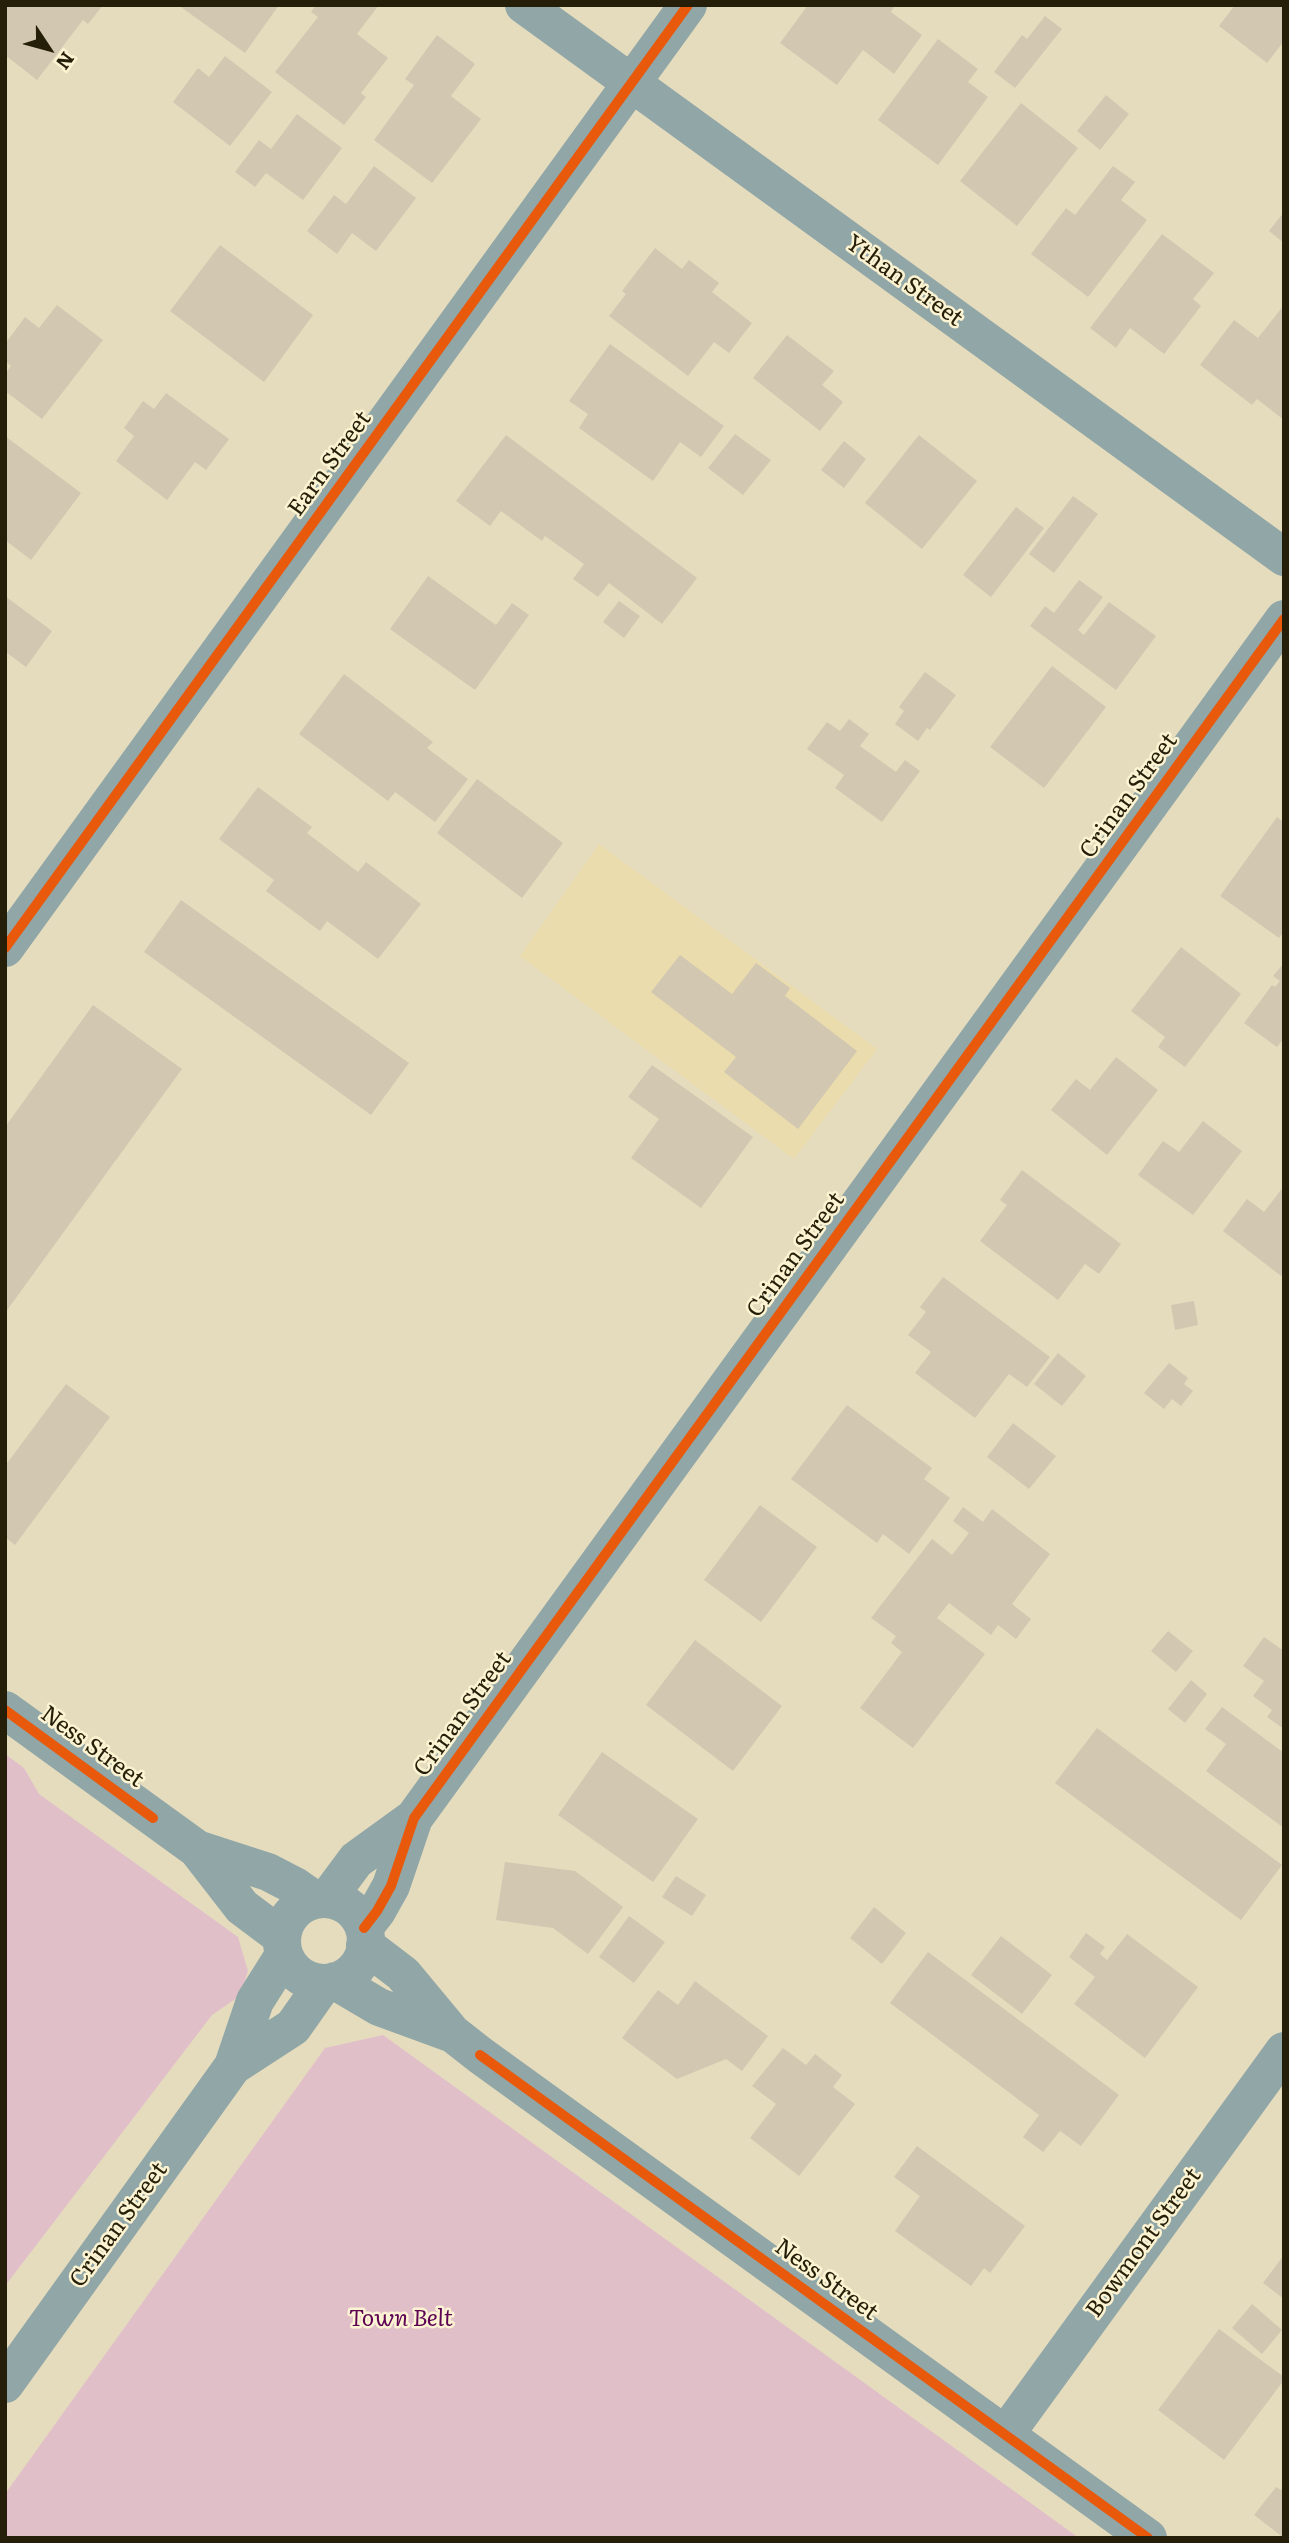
<!DOCTYPE html>
<html>
<head>
<meta charset="utf-8">
<style>
  body { margin:0 }
  #map { position:relative; width:1289px; height:2543px; overflow:hidden; background:#e5dcbe; font-family:Literata,serif }
  canvas { display:block }
  .frame { position:absolute; inset:0; border:7px solid #251f09; pointer-events:none }
  .north { position:absolute; left:14px; top:14px; width:70px; height:70px; -webkit-text-stroke:5px #fcf3d2; paint-order:stroke; rotate:126deg; font-size:19px; font-weight:700; line-height:28px; text-align:center; color:#251f09 }
  .north::after { content:''; display:block; margin:auto; width:24px; height:32px; background:#251f09; clip-path:polygon(50% 0,100% 100%,50% 72%,0 100%) }
</style>
</head>
<body>
<div id="map">
<canvas width="1289" height="2543"></canvas>
<div class="frame"></div>
<div class="north">N</div>
</div>
<script>
const ctx = document.querySelector('canvas').getContext('2d');
ctx.lineJoin = 'round';
function paint(path, color) { ctx.fillStyle = color; ctx.fill(path, 'evenodd'); }
const poly = rows => new Path2D(rows.map(r => 'M' + r).join(''));
function strokePath(path, color, width, dash) { ctx.strokeStyle = color; ctx.lineWidth = width; ctx.lineCap = dash ? 'butt' : 'round'; ctx.setLineDash(dash || []); ctx.stroke(path); }
function write(font, color, halo, rows, align = 'center') {
  ctx.font = font + ' Literata,serif'; ctx.lineWidth = 5; ctx.setLineDash([]); ctx.textBaseline = 'middle'; ctx.strokeStyle = halo; ctx.fillStyle = color; for (const [text, x, y, turn = 0] of rows) {
    ctx.save(); ctx.translate(x, y); ctx.rotate((+turn || 0) * Math.PI / 180); ctx.textAlign = isNaN(turn) ? turn : align; if (halo) ctx.strokeText(text, 0, 0); ctx.fillText(text, 0, 0); ctx.restore();
  }
}
paint(poly([
  [599,844,877,1049,794,1159,520,956]
]), '#eadcac');
paint(poly([
  [5,1754,24,1768,39,1794,238,1937,248,1971,240,1996,212,2015,5,2286],
  [383,2035,1079,2538,5,2538,5,2494,325,2048]
]), '#e1bfc9');
paint(poly([
  [5,5,103,5,88,24,83,20,37,80,5,55],
  [178,5,279,5,245,53],
  [316,5,379,5,357,34,388,58,361,93,366,97,344,125,275,72,318,17,311,12],
  [808,5,895,5,891,12,922,35,894,74,863,50,837,85,780,43],
  [1235,5,1284,5,1284,41,1267,63,1219,26],
  [1045,16,1062,29,1015,88,994,72,1022,35,1027,39],
  [437,35,475,64,451,96,481,119,432,183,374,140,414,85,405,79],
  [938,39,978,69,968,82,988,97,938,165,878,120],
  [225,56,272,92,230,146,173,102,198,68,209,77],
  [1106,95,1129,114,1100,150,1077,131],
  [1021,103,1078,148,1017,226,960,181],
  [297,114,342,148,303,200,266,173,255,187,235,172,259,140,271,149],
  [374,166,416,198,376,251,352,233,337,254,307,231,334,195,346,204],
  [1113,166,1135,182,1121,200,1147,220,1088,297,1031,254,1066,208,1075,215],
  [1284,212,1284,243,1269,231],
  [1162,234,1214,273,1193,299,1201,306,1164,354,1130,328,1116,348,1090,328],
  [220,245,313,315,264,382,170,311],
  [655,248,682,269,689,260,719,283,712,292,752,323,729,353,714,342,688,376,609,316,626,294,622,291],
  [57,305,103,340,42,419,5,391,5,374,11,366,5,361,5,344,25,317,39,328],
  [1284,305,1284,420,1257,399,1252,405,1200,365,1234,320,1258,338],
  [787,335,834,371,822,385,843,402,820,431,753,378],
  [610,344,724,426,701,457,680,442,653,481,579,428,588,414,569,401],
  [166,393,229,439,206,470,195,462,167,500,116,461,134,436,124,428,143,401,154,409],
  [735,434,771,460,743,495,708,468],
  [506,435,697,578,662,624,609,583,598,597,573,579,584,564,545,536,542,541,501,511,490,526,456,501],
  [919,435,977,481,922,549,865,503],
  [5,436,81,493,31,560,5,540],
  [844,441,866,459,844,488,821,470],
  [1073,496,1098,514,1054,573,1029,554],
  [1016,507,1044,528,991,597,963,575],
  [428,576,496,625,512,603,529,615,475,690,390,629],
  [1079,580,1103,597,1078,630,1084,635,1109,602,1156,636,1116,690,1030,626,1045,606,1054,613],
  [5,596,52,631,26,667,7,653,5,656],
  [619,601,640,616,624,638,603,622],
  [1052,666,1106,707,1044,788,990,747],
  [925,672,956,695,930,730,927,728,918,741,895,724,904,711,899,707],
  [344,674,433,742,427,748,468,779,435,822,395,792,388,801,299,734],
  [849,719,869,734,860,746,896,772,905,760,920,771,882,822,835,788,844,775,807,749,827,722,840,731],
  [477,779,563,843,522,898,437,833],
  [258,787,312,827,307,833,358,872,366,862,421,904,378,959,327,921,320,931,266,891,274,880,219,839],
  [1277,817,1284,822,1284,931,1279,938,1220,896],
  [181,900,409,1063,371,1115,144,952],
  [1181,947,1241,994,1185,1067,1158,1047,1165,1037,1131,1011],
  [680,955,732,994,756,963,790,988,785,996,857,1051,798,1129,724,1072,736,1057,651,992],
  [1284,963,1284,1038,1277,1047,1244,1023,1272,985,1275,987,1280,981,1273,976],
  [93,1005,182,1069,5,1313,5,1127],
  [1116,1057,1158,1090,1107,1155,1051,1110,1076,1079,1090,1090],
  [652,1065,753,1137,701,1208,631,1158,659,1119,628,1097],
  [1203,1121,1242,1151,1193,1215,1138,1175,1163,1141,1179,1152],
  [1022,1170,1121,1244,1099,1274,1085,1264,1058,1300,980,1241,1007,1205,1000,1200],
  [1284,1186,1284,1272,1281,1276,1223,1231,1247,1199,1264,1212],
  [943,1277,1050,1357,1027,1387,1009,1374,975,1418,915,1373,931,1352,908,1335,926,1312,920,1307],
  [1194,1301,1198,1325,1175,1330,1171,1305],
  [1058,1353,1086,1376,1062,1406,1034,1384],
  [1169,1363,1188,1378,1184,1384,1193,1391,1181,1406,1172,1399,1164,1409,1144,1393],
  [66,1384,110,1417,15,1545,5,1537,5,1466],
  [847,1405,932,1468,924,1479,950,1498,909,1554,883,1534,877,1543,791,1479],
  [1013,1423,1056,1456,1029,1489,987,1457],
  [760,1505,817,1547,761,1622,704,1580],
  [963,1507,983,1522,992,1509,1050,1554,1012,1604,1031,1619,1016,1639,998,1625,991,1635,949,1603,937,1618,985,1654,913,1748,860,1708,902,1652,891,1643,896,1636,871,1618,932,1539,952,1555,969,1533,953,1521],
  [1168,1631,1193,1651,1176,1672,1151,1651],
  [1264,1637,1284,1651,1284,1729,1267,1717,1272,1710,1253,1696,1264,1681,1243,1666],
  [695,1640,782,1706,733,1771,646,1705],
  [1191,1680,1207,1694,1185,1723,1168,1709],
  [1222,1707,1284,1753,1284,1828,1206,1771,1226,1744,1205,1729],
  [1097,1728,1282,1865,1241,1920,1055,1783],
  [602,1752,698,1819,653,1882,558,1815],
  [505,1862,575,1871,623,1907,588,1954,553,1928,496,1920],
  [676,1876,706,1895,692,1916,662,1897],
  [874,1907,906,1933,882,1964,850,1938],
  [629,1916,665,1942,634,1983,599,1957],
  [1086,1933,1105,1947,1100,1954,1107,1960,1127,1934,1198,1987,1145,2058,1074,2004,1095,1977,1069,1957],
  [1001,1936,1052,1975,1022,2014,971,1975],
  [928,1952,1119,2095,1081,2146,1060,2131,1043,2152,1023,2137,1039,2115,890,2003],
  [695,1981,768,2036,742,2071,726,2059,677,2079,622,2038,658,1990,678,2005],
  [783,2048,806,2065,815,2054,842,2075,833,2087,855,2104,799,2176,750,2138,776,2104,752,2086],
  [917,2146,1025,2226,990,2273,984,2268,971,2286,895,2231,920,2196,894,2177],
  [1284,2255,1284,2299,1263,2283],
  [1252,2304,1282,2330,1262,2354,1232,2328],
  [1219,2329,1284,2377,1284,2380,1224,2460,1158,2410],
  [1284,2486,1284,2538,1254,2515,1276,2487,1281,2490]
]), '#d2c7b1');
strokePath(poly([
  [524,5,1284,557],
  [5,948,688,5],
  [5,1710,197,1849,242,1907,282,1937],
  [197,1849,268,1872,295,1886,315,1900],
  [327,1899,356,1860,414,1818],
  '282 1941a42 42 0 1 1 84 0a42 42 0 1 1-84 0Z',
  [364,1928,377,1911,391,1886,414,1818,1284,619],
  [365,1945,403,1974,452,2033,480,2055,1148,2538],
  [335,1981,379,2007,450,2033],
  [233,2066,293,2027,324,1983],
  [5,2384,233,2066,255,2001,284,1955],
  [1005,2435,1284,2051]
]), '#91a6a6', 38);
strokePath(poly([
  [5,948,688,5],
  [5,1710,153,1818],
  [364,1928,377,1911,391,1886,414,1818,1284,619],
  [480,2055,1148,2538]
]), '#e8590c', 10);
write('23px', '#251f09', '#fcf3d2', [
  ["Ythan Street",904,281,36],
  ["Earn Street",330,464,-54],
  ["Crinan Street",1129,796,-54],
  ["Crinan Street",796,1255,-54],
  ["Crinan Street",463,1714,-54],
  ["Ness Street",92,1747,36],
  ["Crinan Street",119,2225,-54],
  ["Bowmont Street",1144,2243,-54],
  ["Ness Street",826,2280,36]
]);
write('italic 23px', '#5e0354', '#fcf3d2', [
  ["Town Belt",401,2319]
]);
</script>
</body>
</html>
